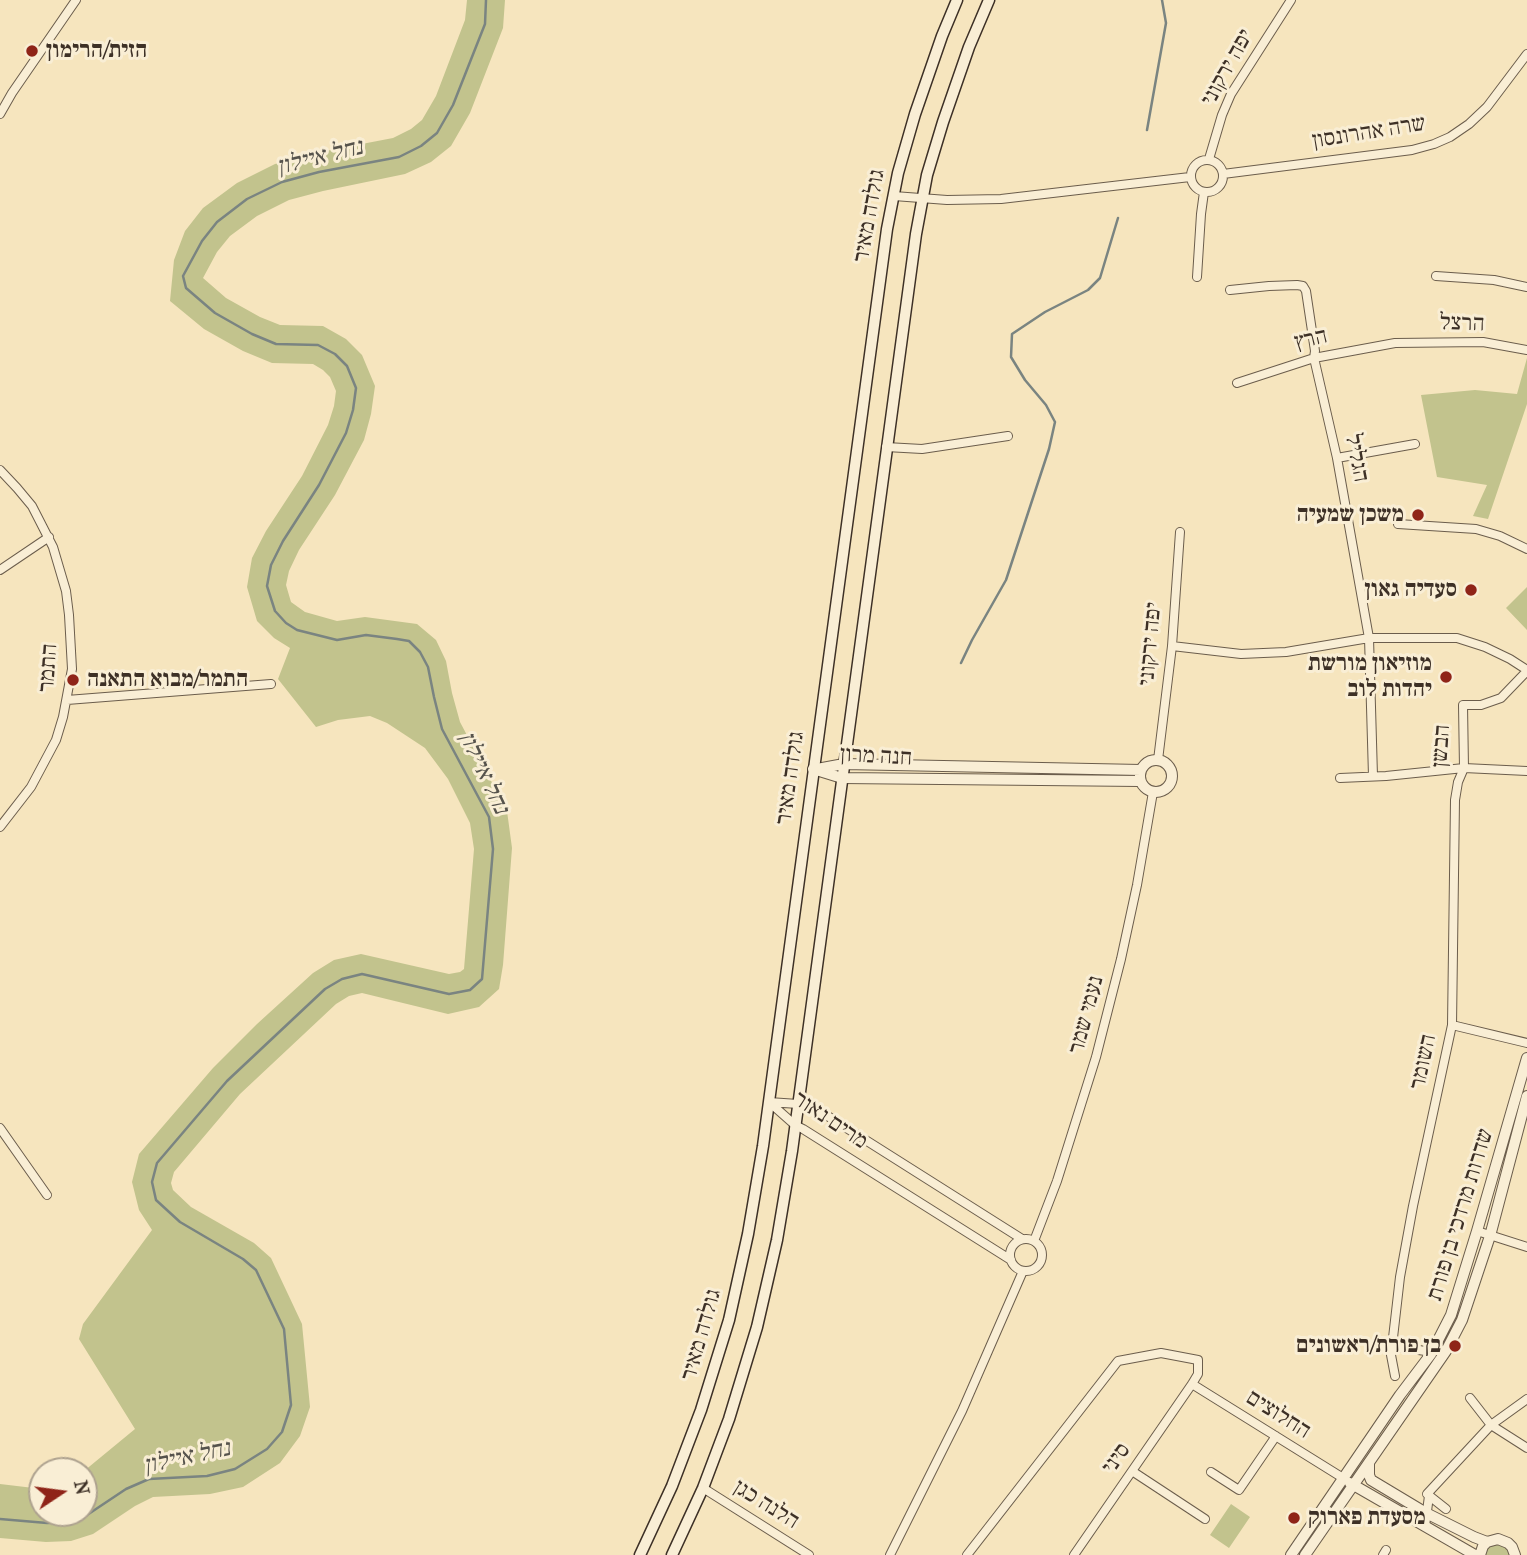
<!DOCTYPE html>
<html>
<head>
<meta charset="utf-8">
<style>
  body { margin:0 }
  #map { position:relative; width:1527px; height:1555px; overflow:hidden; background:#f6e5be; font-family:"IM FELL French Canon",serif }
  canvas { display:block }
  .north { position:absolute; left:28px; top:1457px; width:70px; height:70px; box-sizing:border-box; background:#f9eed5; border:2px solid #aea28f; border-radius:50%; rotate:77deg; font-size:19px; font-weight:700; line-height:28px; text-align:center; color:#3d3026 }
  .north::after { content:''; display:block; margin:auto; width:24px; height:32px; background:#8f2418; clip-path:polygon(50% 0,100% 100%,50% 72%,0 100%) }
</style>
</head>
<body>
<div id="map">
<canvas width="1527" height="1555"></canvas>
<div class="north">N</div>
</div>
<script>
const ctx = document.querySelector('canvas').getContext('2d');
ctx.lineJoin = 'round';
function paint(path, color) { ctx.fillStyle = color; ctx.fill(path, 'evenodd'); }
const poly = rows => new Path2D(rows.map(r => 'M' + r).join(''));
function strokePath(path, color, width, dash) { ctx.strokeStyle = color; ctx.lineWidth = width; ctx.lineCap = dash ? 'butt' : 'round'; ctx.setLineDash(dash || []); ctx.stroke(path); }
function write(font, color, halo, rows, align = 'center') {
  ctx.font = font + ' "IM FELL French Canon","Frank Ruhl Libre",serif'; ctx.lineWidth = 6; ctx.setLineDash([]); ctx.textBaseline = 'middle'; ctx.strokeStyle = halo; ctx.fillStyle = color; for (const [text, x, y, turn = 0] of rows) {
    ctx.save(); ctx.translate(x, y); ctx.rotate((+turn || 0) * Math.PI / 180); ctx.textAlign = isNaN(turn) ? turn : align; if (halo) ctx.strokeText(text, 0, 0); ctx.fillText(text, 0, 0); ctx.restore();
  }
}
paint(poly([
  [467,0,505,0,503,28,470,113,451,146,431,162,405,174,323,191,289,200,257,216,230,236,217,252,203,278,226,298,260,317,280,325,323,326,346,339,362,355,375,386,371,414,364,440,335,495,299,550,289,571,286,585,291,602,305,612,337,621,365,617,417,624,436,640,446,661,452,693,460,722,507,811,512,848,503,965,499,989,479,1007,448,1014,362,993,349,996,336,1004,240,1094,174,1172,171,1183,173,1190,191,1207,254,1243,271,1258,302,1324,310,1407,300,1436,280,1463,243,1487,210,1494,153,1497,135,1506,93,1534,71,1541,46,1542,0,1538,0,1484,42,1489,42,1513,84,1513,84,1471,135,1429,79,1339,83,1324,152,1230,139,1210,132,1182,139,1154,213,1068,257,1024,313,973,334,960,361,954,449,974,460,972,464,969,474,849,470,823,448,779,425,748,387,723,370,716,338,720,316,727,278,679,290,648,274,638,257,621,247,587,252,558,266,531,302,476,328,425,334,406,336,391,330,377,323,370,313,364,272,363,243,351,204,329,170,301,174,260,185,231,203,208,237,183,275,164,315,153,393,138,411,129,422,120,436,96,465,20],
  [1527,358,1527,404,1488,519,1473,516,1487,485,1437,477,1421,395,1475,390,1517,394],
  [1527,587,1527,630,1506,608],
  [1231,1504,1250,1517,1229,1548,1210,1535],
  [1495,1543,1506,1545,1512,1555,1484,1555,1487,1547]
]), '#c2c38d');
strokePath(poly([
  [1147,130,1166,23,1162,0],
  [961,663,972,640,1006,580,1049,449,1055,422,1046,405,1025,380,1011,357,1012,334,1045,312,1088,290,1100,278,1118,218],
  [0,1519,47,1523,67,1522,84,1517,126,1489,149,1479,207,1476,235,1469,267,1449,282,1432,291,1405,284,1329,256,1270,243,1259,180,1222,156,1200,152,1182,157,1163,227,1081,325,989,342,979,362,974,449,994,470,990,482,979,493,849,489,817,442,729,434,697,428,667,420,652,409,641,397,639,366,635,337,640,297,630,286,623,275,611,267,586,271,565,283,541,319,485,346,433,353,410,356,388,347,366,335,354,318,345,276,344,252,334,215,313,186,288,183,276,202,241,217,222,247,199,282,182,319,172,399,157,421,146,437,133,453,105,485,24,486,0]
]), '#7a8481', 2.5);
const minor = poly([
  [0,114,12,93,76,0],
  [1209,159,1222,115,1231,94,1291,0],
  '1191 176a16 16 0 1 1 32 0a16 16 0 1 1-32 0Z',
  [1223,174,1412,150,1434,144,1450,137,1469,124,1487,107,1527,54],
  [894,196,947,200,1001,199,1190,177],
  [1436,276,1494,280,1527,287],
  [1197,277,1201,214,1204,192],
  [1230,290,1269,286,1297,285,1303,286,1306,291,1315,351,1314,358,1337,458,1369,638,1373,776],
  [1237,383,1314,358,1395,343,1483,342,1527,350],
  [886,447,922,449,1008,436],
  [1337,458,1415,444],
  [0,470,17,488,32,506,53,547,66,591,69,615,72,669,63,717,56,740,31,787,0,827],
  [1398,524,1476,529,1500,536,1527,549],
  [0,570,49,537],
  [1172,646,1241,654,1286,652,1369,638,1457,638,1485,647,1510,659,1527,670],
  [67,700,271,684],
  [1158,760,1172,646,1180,532],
  [1340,778,1386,776,1464,768,1527,771],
  [1452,1025,1527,1043],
  [769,1102,798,1104,826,1115,1022,1239],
  [769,1102,795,1125,803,1129,1011,1260],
  [0,1128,47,1195],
  [1477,1231,1527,1247],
  '1010 1255a16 16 0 1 1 32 0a16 16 0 1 1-32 0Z',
  [1034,1241,1057,1181,1096,1057,1121,959,1137,885,1153,792],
  [1392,1346,1432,1352],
  [1395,1376,1391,1355,1400,1277,1413,1206,1452,1025,1455,800,1458,782,1464,768,1463,705,1481,705,1501,698,1527,671],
  [1192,1384,1343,1478],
  [1470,1398,1491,1425,1527,1448],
  [1132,1471,1205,1519],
  [1211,1472,1239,1490,1276,1436],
  [703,1488,809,1555],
  [1446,1509,1427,1494,1491,1425,1527,1399],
  [1425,1526,1429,1496],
  [890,1555,962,1411,1023,1271],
  [967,1555,1118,1361,1161,1353,1198,1360,1198,1374,1192,1384,1074,1555],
  [1383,1555,1386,1550]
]);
const tertiary = poly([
  '1140 776a16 16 0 1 1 32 0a16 16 0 1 1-32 0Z',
  [813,769,842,778,1140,781],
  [817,769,844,764,1141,770],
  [1369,1463,1369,1475,1371,1480,1426,1513,1474,1537,1487,1542],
  [1350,1483,1475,1555],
  [1291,1555,1400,1395,1431,1354,1451,1315,1477,1231,1527,1058],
  [1305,1555,1446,1351,1462,1320,1490,1236,1527,1096],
  [1480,1555,1483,1546,1487,1542,1498,1539,1508,1543,1512,1547,1515,1555]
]);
const secondary = poly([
  [640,1555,672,1486,701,1410,729,1320,748,1234,763,1146,887,229,898,173,915,114,942,36,957,0],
  [672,1555,703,1488,729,1419,757,1327,777,1240,792,1151,916,234,927,175,943,122,969,47,989,0]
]);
strokePath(minor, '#6b5d4c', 10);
strokePath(tertiary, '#6b5d4c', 12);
strokePath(secondary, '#3d3026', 13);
strokePath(minor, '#f9eed5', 8);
strokePath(tertiary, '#f9eed5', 10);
strokePath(secondary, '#f9eed5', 10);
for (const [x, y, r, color] of [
  [32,51,7,"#8f2418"],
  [1418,515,7,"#8f2418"],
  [1471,590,7,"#8f2418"],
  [1446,677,7,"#8f2418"],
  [73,680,7,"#8f2418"],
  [1455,1346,7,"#8f2418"],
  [1294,1518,7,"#8f2418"]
]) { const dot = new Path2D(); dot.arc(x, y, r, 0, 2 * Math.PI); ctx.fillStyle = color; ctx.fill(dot); strokePath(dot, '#f9eed5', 2.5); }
write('bold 23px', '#3d3026', '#f9eed5', [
  ["הזית/הרימון",46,51,"left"],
  ["משכן שמעיה",1404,515],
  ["סעדיה גאון",1457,590],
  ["מוזיאון מורשת",1432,664],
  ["יהדות לוב",1432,690],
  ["התמר/מבוא התאנה",87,680,"left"],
  ["בן פורת/ראשונים",1441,1346],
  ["מסעדת פארוק",1308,1518,"left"]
], 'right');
write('23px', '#3d3026', '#f9eed5', [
  ["יפה ירקוני",1228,68,-61],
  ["שרה אהרונסון",1369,133,-9],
  ["גולדה מאיר",870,216,-80],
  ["הרצל",1462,324,2],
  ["הרץ",1311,340,-13],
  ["הגליל",1356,458,79],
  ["יפה ירקוני",1151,644,-85],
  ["התמר",49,668,-86],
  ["הבשן",1442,746,-86],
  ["חנה מרון",876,757,3],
  ["גולדה מאיר",791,778,-82],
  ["נעמי שמר",1087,1015,-75],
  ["השומר",1424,1062,-78],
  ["מרים נאור",830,1121,34],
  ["שדרות מרדכי בן פורת",1461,1215,-73],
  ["גולדה מאיר",702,1335,-74],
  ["החלוצים",1278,1415,32],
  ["סיני",1117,1459,-55],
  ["הלנה כגן",766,1505,32]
]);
write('italic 24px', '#56534c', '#f9eed5', [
  ["נחל איילון",320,158,-14],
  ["נחל איילון",483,773,65],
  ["נחל איילון",187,1458,-12]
]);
</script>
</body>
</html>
